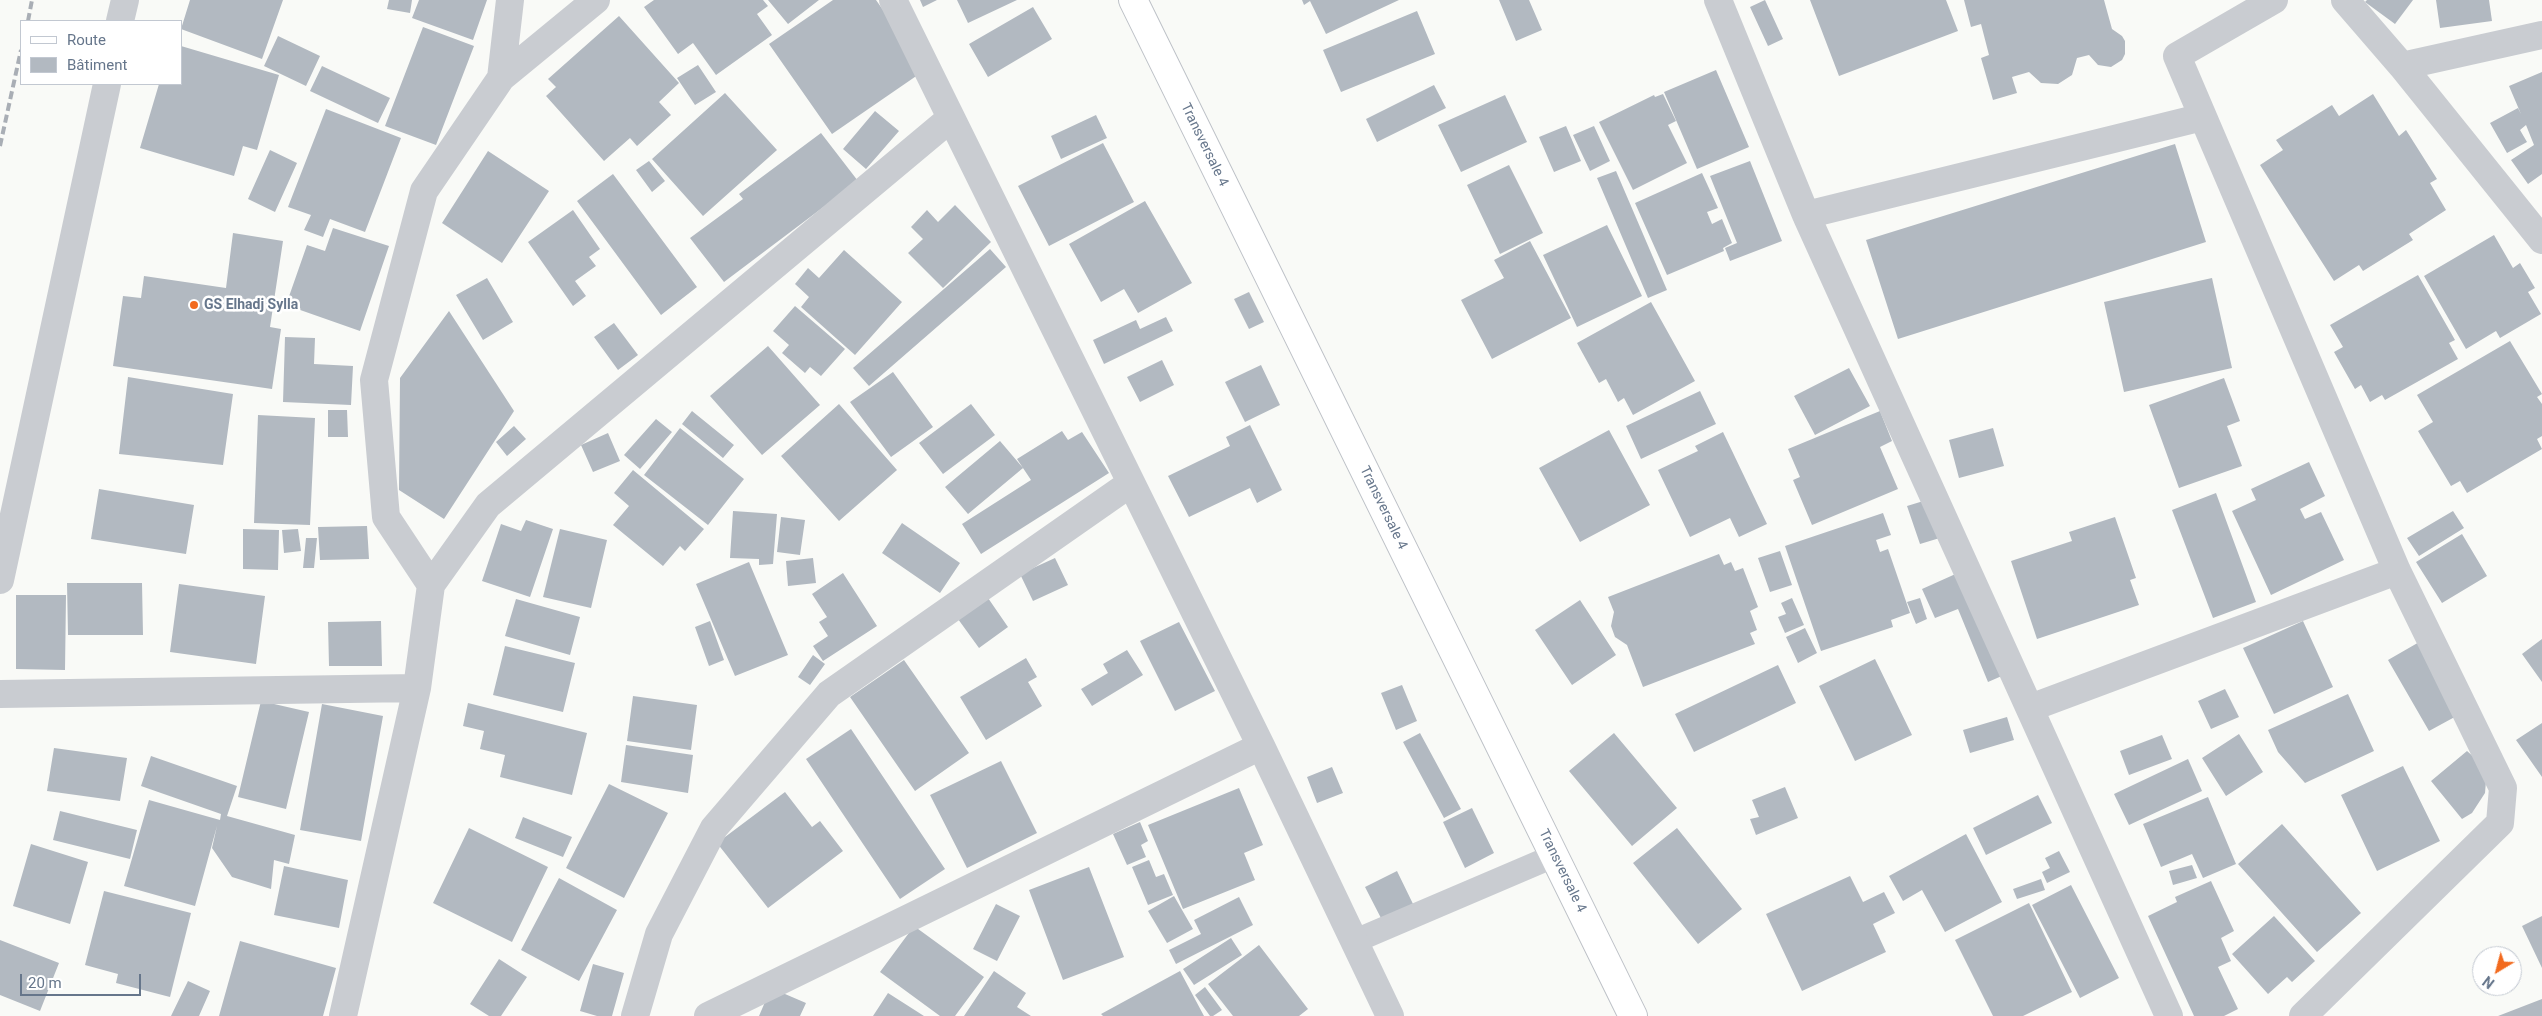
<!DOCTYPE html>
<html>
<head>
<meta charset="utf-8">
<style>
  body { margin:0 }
  #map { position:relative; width:2542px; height:1016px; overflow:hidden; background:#f9faf7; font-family:Roboto,sans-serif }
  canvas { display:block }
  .legend { position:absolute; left:20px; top:20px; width:162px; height:65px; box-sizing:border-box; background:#fff; border:1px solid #c2c8d1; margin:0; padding:6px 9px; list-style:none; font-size:15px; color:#66768b }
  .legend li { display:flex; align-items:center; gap:10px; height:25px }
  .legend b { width:25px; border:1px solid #c2c8d1 }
  .north { position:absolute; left:2472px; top:946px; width:50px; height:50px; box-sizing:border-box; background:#fff; border:1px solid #c2c8d1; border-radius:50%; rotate:217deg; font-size:14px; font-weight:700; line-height:20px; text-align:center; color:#66768b }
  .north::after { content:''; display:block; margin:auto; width:18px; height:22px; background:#f26a1e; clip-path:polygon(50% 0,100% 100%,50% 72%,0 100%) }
  .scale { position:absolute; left:20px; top:974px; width:121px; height:22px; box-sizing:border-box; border:2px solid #66768b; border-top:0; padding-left:6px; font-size:15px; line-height:18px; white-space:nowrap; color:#66768b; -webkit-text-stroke:4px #fff; paint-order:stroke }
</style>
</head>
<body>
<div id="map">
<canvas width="2542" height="1016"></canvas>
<ul class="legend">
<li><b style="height:6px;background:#fff"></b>Route</li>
<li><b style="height:14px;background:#b2b9c1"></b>Bâtiment</li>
</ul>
<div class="north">N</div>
<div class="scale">20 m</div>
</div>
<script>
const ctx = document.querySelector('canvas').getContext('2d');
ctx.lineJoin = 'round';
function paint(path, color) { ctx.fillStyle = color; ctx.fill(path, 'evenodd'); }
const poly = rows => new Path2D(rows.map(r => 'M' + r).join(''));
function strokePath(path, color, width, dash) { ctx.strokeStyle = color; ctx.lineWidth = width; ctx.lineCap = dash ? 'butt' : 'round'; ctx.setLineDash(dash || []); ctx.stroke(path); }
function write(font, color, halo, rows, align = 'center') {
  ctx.font = font + ' Roboto,sans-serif'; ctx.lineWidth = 5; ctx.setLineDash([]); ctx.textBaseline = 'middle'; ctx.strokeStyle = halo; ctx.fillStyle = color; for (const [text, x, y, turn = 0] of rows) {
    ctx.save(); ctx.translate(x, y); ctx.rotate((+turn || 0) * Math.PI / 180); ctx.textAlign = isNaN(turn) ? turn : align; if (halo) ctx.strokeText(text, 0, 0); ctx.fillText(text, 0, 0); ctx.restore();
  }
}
paint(poly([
  [190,0,283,0,262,59,181,29],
  [389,0,412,0,410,13,387,9],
  [419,0,487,0,473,40,412,18],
  [654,0,763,0,768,6,757,14,772,35,716,75,693,43,678,54,644,7],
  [768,0,819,0,788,24],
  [833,0,876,0,925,70,832,134,769,44],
  [920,0,937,0,923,7],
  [957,0,1017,0,968,23],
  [1302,0,1399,0,1326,34,1310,1,1304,5],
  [1499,0,1529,0,1542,30,1516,41],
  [1765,0,1783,39,1768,46,1750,7],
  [1810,0,1946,0,1958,31,1839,76],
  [1964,0,2104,0,2112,29,2122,36,2125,41,2125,54,2122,60,2111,67,2098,65,2089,55,2077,58,2072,75,2058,84,2041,83,2029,72,2012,77,2017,93,1993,100,1981,58,1989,55,1981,24,1971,27],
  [2367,0,2413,0,2395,24,2365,2],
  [2436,0,2489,0,2492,21,2440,28],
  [1033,7,1052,39,988,77,969,44],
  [1417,11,1435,54,1341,92,1323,50],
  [619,16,679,83,659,102,671,115,637,146,630,138,604,161,546,96,556,87,548,79],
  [423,27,474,46,436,145,385,126],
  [278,36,320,56,306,86,264,66],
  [181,46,279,75,257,150,243,146,234,176,140,148,159,84,181,84],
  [698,65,716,92,695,105,677,78],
  [322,66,390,98,378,123,310,91],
  [1716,70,1749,147,1697,169,1664,92],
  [2542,72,2542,174,2528,184,2511,160,2534,145,2526,125,2520,130,2527,142,2507,153,2490,123,2518,108,2521,114,2509,86],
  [1434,85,1446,108,1377,142,1366,119],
  [725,93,777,150,703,216,652,159],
  [1663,94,1676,121,1668,125,1687,163,1633,190,1599,122,1654,95,1655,97],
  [2373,94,2399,136,2406,130,2437,179,2430,183,2446,210,2409,234,2413,240,2363,271,2359,265,2334,281,2260,165,2283,150,2276,140,2332,105,2339,116],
  [1505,95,1527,142,1461,172,1438,125],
  [326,109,401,138,365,232,330,219,323,237,304,230,311,215,288,207],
  [875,111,899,131,866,169,843,149],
  [1096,115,1107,138,1061,159,1051,136],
  [1566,126,1581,161,1554,172,1539,137],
  [1594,126,1610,161,1590,171,1573,135],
  [821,133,858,181,724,282,690,238,743,199,739,194],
  [1103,143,1134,202,1049,246,1018,186],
  [2175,144,2206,242,1898,339,1866,240],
  [270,150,297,163,275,212,248,199],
  [488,151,549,191,502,263,442,223],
  [649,161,665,181,652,192,636,170],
  [1750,161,1782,241,1730,261,1725,248,1737,243,1710,176],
  [1509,165,1543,233,1500,254,1467,185],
  [1616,171,1667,290,1648,298,1597,178],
  [1702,173,1718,208,1707,212,1712,224,1722,219,1732,243,1723,248,1724,251,1667,275,1635,203],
  [613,174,697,287,661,315,577,201],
  [1145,201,1192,283,1138,313,1124,289,1101,302,1069,244],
  [955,205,991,242,943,288,908,253,923,239,911,227,927,210,938,222],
  [573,210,600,249,589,257,596,266,575,281,586,296,573,306,528,242],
  [1607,225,1642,296,1577,327,1543,255],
  [333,228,389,246,360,331,286,305,307,245,325,251],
  [233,233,283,241,270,327,281,329,272,389,113,366,123,296,141,298,144,276,226,288],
  [2494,235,2513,268,2520,263,2535,288,2528,292,2541,314,2500,338,2496,331,2466,349,2424,276],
  [1530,241,1571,318,1492,359,1461,300,1504,278,1494,260],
  [990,249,1006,267,869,386,853,368],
  [844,250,902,302,855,355,801,307,809,297,795,284,808,268,819,278],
  [2418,275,2455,340,2449,343,2458,359,2385,400,2382,395,2370,402,2361,385,2355,389,2334,352,2343,347,2330,325],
  [487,278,513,322,483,340,456,295],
  [2212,278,2232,368,2124,392,2104,302],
  [1249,292,1264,322,1249,329,1234,299],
  [1651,302,1695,381,1633,415,1624,398,1618,402,1606,379,1599,383,1577,343],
  [795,306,845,349,821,376,810,367,805,373,782,353,789,345,773,331],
  [449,311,514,411,444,519,399,490,400,378],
  [1166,317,1173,331,1104,364,1093,340,1136,320,1140,329],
  [614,323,638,355,618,370,594,337],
  [285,337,315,338,314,364,353,366,351,405,283,402],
  [2510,341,2542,394,2537,397,2542,404,2542,436,2537,439,2542,449,2467,493,2460,481,2451,486,2418,431,2433,422,2417,395],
  [768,346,820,405,762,455,710,396],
  [1162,360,1174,385,1140,402,1127,377],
  [1261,365,1280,405,1245,422,1225,382],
  [1849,368,1870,406,1815,435,1794,396],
  [893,372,933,427,891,457,850,402],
  [128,377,233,394,223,465,119,454],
  [2224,378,2240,421,2227,426,2242,466,2179,488,2149,405],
  [1700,391,1716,424,1641,459,1626,426],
  [839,404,897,470,839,521,781,456],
  [971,404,995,435,943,474,919,443],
  [328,410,347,410,348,437,328,437],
  [692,411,734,445,723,458,682,424],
  [1880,411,1892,441,1880,447,1898,489,1812,525,1793,480,1800,477,1788,449],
  [258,415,315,418,310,525,254,523],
  [656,419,672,432,640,469,624,455],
  [1250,425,1282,490,1257,503,1250,488,1189,517,1168,476,1230,446,1226,437],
  [514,426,526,439,507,456,496,442],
  [680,428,744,479,708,525,644,475],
  [1993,428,2004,466,1959,478,1949,440],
  [1609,430,1650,505,1580,542,1539,468],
  [1062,431,1068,440,1082,432,1109,473,981,554,962,524,1031,480,1017,459],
  [1723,432,1767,524,1739,537,1730,518,1690,537,1658,470,1698,451,1695,446],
  [608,433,620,461,593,472,581,445],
  [1000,441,1023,468,968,514,945,487],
  [2309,462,2325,496,2300,509,2305,519,2321,512,2344,560,2271,595,2232,511,2256,500,2251,489],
  [633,470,704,529,685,551,680,546,663,566,613,525,629,506,614,493],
  [99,489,194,505,186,554,91,539],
  [2216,493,2256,602,2213,618,2172,510],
  [1930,499,1943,537,1920,544,1907,506],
  [733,511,777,514,773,564,759,565,759,559,730,558],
  [2453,511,2464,528,2419,556,2407,538],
  [1883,513,1891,535,1876,540,1880,552,1888,549,1910,613,1891,620,1893,627,1821,651,1785,546],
  [781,517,805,520,800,555,777,552],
  [2115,517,2136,578,2130,580,2139,605,2037,639,2011,561,2072,541,2069,532],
  [526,520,553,529,530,597,482,581,501,524,521,531],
  [902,523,960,563,940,593,882,553],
  [367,526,369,559,320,560,318,527],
  [243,529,279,530,278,570,243,569],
  [298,529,301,551,284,553,282,530],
  [560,529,607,540,591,608,543,597],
  [2462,534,2487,576,2442,603,2416,562],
  [306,538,317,538,314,568,303,568],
  [1780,551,1792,585,1770,592,1758,558],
  [1719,554,1724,565,1731,562,1735,571,1743,568,1758,607,1750,611,1757,630,1750,633,1755,644,1643,687,1627,645,1615,637,1611,626,1614,612,1608,597],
  [813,558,816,583,788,586,786,561],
  [1055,558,1068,585,1033,601,1020,574],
  [749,562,788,655,735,676,696,584],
  [1960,572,2004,675,1988,682,1958,609,1935,618,1922,589],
  [843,573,877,626,823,661,813,646,828,636,819,622,827,617,812,594],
  [67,583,142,583,143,635,68,635],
  [179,584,265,596,256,664,170,652],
  [16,595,66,595,65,670,16,669],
  [988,598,1008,627,979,648,958,619],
  [1792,598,1804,625,1785,633,1778,617,1786,614,1781,603],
  [1920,598,1927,619,1916,624,1907,602],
  [516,599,580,617,570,655,505,636],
  [1580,600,1616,655,1572,685,1535,630],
  [381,621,382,666,329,666,328,622],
  [710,621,724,660,709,666,695,627],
  [2303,621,2333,687,2274,714,2243,648],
  [1179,622,1215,691,1175,711,1140,641],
  [1805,628,1817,653,1798,663,1786,637],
  [2542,639,2542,682,2522,654],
  [2421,641,2462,713,2429,731,2388,660],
  [505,646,575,663,563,712,493,695],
  [1127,650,1143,675,1092,706,1081,689,1108,673,1103,664],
  [813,655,825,664,810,685,798,677],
  [1026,658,1037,677,1028,682,1042,706,986,740,960,697],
  [1875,659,1912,735,1855,761,1819,686],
  [904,660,969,753,915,791,850,697],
  [1778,665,1796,703,1694,752,1675,714],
  [1402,685,1417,721,1396,730,1381,693],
  [2225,689,2239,717,2211,729,2198,701],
  [2348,694,2374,751,2305,783,2278,752,2268,730],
  [633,696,697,705,691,750,627,741],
  [261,701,309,712,286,809,238,797],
  [468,703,587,733,572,795,500,777,505,755,480,749,484,731,463,726],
  [322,704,383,716,361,841,300,830],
  [2007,717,2014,740,1970,753,1963,730],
  [2542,723,2542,777,2516,740],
  [851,729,945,869,900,899,806,759],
  [1420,733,1461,809,1444,818,1403,742],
  [1614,733,1677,808,1632,846,1569,771],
  [2239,734,2263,772,2226,796,2202,758],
  [2162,735,2172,759,2129,775,2120,751],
  [626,745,693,755,688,793,621,782],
  [54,748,127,758,120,801,47,791],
  [2467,751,2476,759,2486,781,2485,793,2472,813,2462,819,2431,781],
  [151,756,237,786,227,816,295,835,289,864,274,860,271,889,232,877,212,848,217,826,195,906,124,886,149,800,220,820,221,814,141,786],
  [2188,759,2202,791,2129,825,2114,794],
  [1001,761,1037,833,967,868,930,795],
  [2403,766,2440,841,2377,871,2341,795],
  [1332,767,1343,793,1317,803,1307,777],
  [609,784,668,813,624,898,566,868],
  [1785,787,1798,818,1756,835,1750,819,1759,817,1752,800],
  [1239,788,1263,845,1244,853,1255,880,1183,909,1148,825],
  [785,792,812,827,820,821,843,851,768,908,717,843],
  [2038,795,2052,823,1986,855,1973,828],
  [2208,797,2236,864,2203,878,2192,854,2161,867,2143,824],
  [1472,808,1494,853,1465,868,1443,822],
  [60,811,137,830,130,859,53,840],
  [523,817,572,837,563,857,515,838],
  [1140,822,1148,841,1141,845,1146,857,1127,865,1113,834],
  [2282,824,2361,913,2317,952,2238,864],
  [469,828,548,867,512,942,433,903],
  [1677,828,1742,909,1698,944,1633,863],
  [1966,834,2002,902,1945,932,1922,890,1903,901,1889,876],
  [31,844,88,862,70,924,13,906],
  [2059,851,2070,872,2047,883,2042,872,2050,868,2045,858],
  [1149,860,1156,877,1164,874,1173,895,1148,905,1132,867],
  [2192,865,2197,878,2173,885,2169,871],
  [284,866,348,880,339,928,274,915],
  [1089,867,1124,957,1063,980,1029,890],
  [1397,871,1414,906,1383,922,1365,887],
  [1850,876,1863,902,1884,892,1895,913,1873,924,1886,952,1802,991,1766,914],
  [559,878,617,910,579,981,521,950],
  [2041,879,2045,890,2017,899,2013,889],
  [2211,881,2234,931,2221,938,2231,961,2218,967,2238,1009,2224,1016,2194,1016,2148,916,2177,902,2175,897],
  [2071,885,2119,978,2080,998,2032,905],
  [104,891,191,913,170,997,116,983,118,974,85,965],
  [1174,896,1193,929,1167,943,1148,911],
  [1239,897,1253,925,1176,964,1169,950,1201,934,1194,920],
  [2029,903,2072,992,2023,1016,1993,1016,1955,940],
  [996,904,1020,916,997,961,973,949],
  [2274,916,2315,961,2292,982,2287,977,2268,994,2232,954],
  [2542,916,2542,968,2522,926],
  [914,926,984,977,955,1016,940,1016,880,972],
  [1231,938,1242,955,1194,985,1183,969],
  [0,940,59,963,40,1011,0,995],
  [240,941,336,968,323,1016,219,1016],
  [1259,945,1308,1009,1299,1016,1233,1016,1208,984],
  [499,959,527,977,501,1016,489,1016,470,1004],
  [593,964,624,973,612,1016,597,1016,580,1011],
  [994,971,1026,993,1017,1007,1031,1016,964,1016],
  [1180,971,1204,1016,1103,1016,1101,1014],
  [188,981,210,991,199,1016,171,1016],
  [1205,987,1222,1010,1213,1016,1210,1016,1195,995],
  [771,988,806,1003,800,1016,759,1016],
  [888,993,924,1016,873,1016],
  [2542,999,2542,1016,2498,1016]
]), '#b2b9c1');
const secondary = poly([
  [1133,0,1633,1016]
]);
strokePath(secondary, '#bdc1c7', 30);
strokePath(poly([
  [1355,941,1554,856]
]), '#c9ccd1', 24);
strokePath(poly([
  [893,0,1261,746,1390,1016],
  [1718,0,1806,215,2169,1016],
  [2274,0,2177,56,2397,571,2503,788,2500,823,2303,1016],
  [2345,0,2402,66,2542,240],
  [120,21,125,0],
  [2402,66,2542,35],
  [501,78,510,0],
  [1806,215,2203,117],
  [0,580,107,84],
  [431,585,386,517,374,380,424,191,501,78,596,0],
  [0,694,417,688],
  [2030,708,2397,571],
  [343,1016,417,688,431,585,488,505,951,118],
  [635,1016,659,934,714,828,829,694,1131,483],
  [708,1016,1261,746]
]), '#c9ccd1', 28);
strokePath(secondary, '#fff', 28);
strokePath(poly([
  [28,21,32,0],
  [0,146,21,50]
]), '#a9aeb5', 4, [8, 4]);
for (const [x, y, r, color] of [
  [194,305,5,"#f26a1e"]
]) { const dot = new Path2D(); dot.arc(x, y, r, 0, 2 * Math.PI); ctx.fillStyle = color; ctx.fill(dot); strokePath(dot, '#fff', 2); }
write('14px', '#66768b', '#fff', [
  ["Transversale 4",1204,145,64],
  ["Transversale 4",1383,508,64],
  ["Transversale 4",1562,871,64]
]);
write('bold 14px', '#66768b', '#fff', [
  ["GS Elhadj Sylla",204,305]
], 'left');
</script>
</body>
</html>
